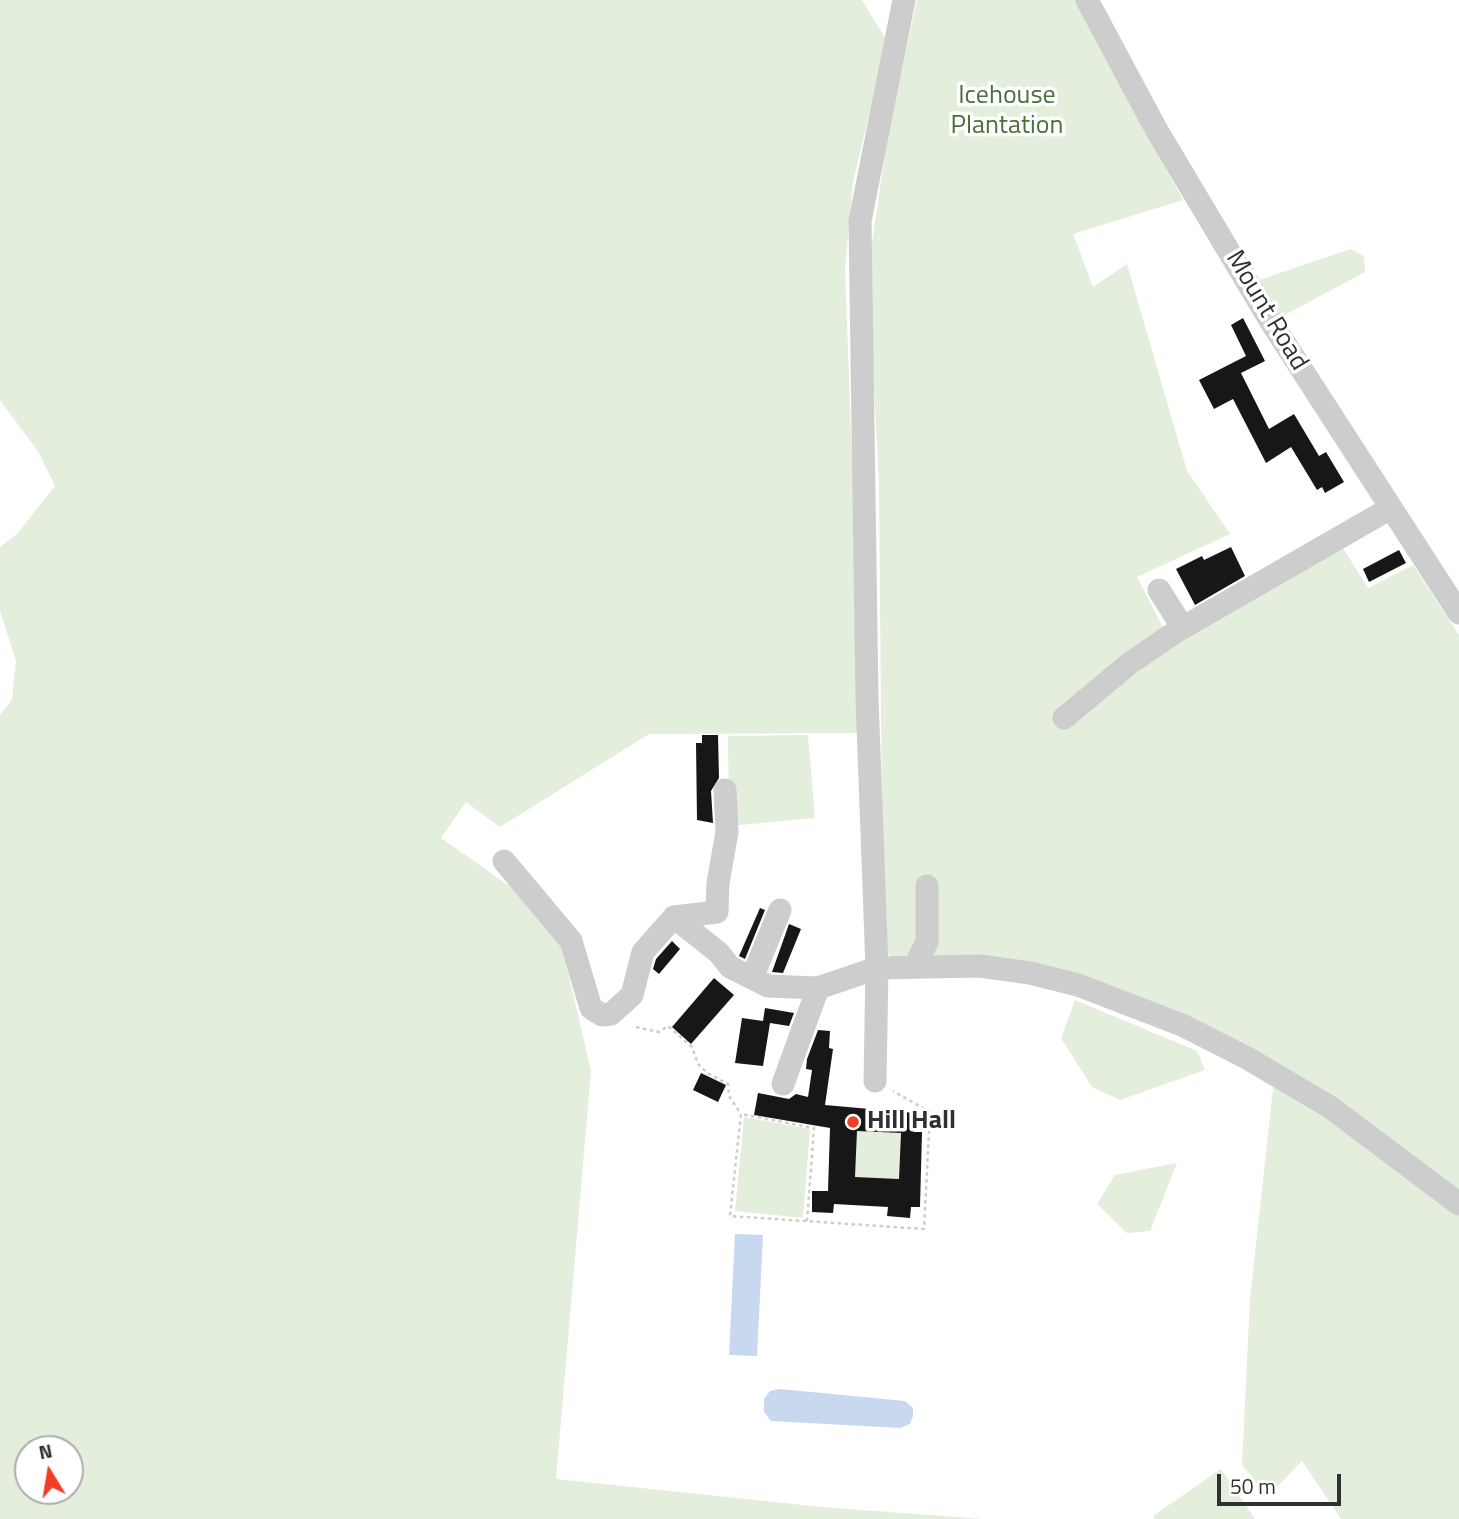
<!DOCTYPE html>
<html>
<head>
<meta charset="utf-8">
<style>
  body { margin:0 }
  #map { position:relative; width:1459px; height:1519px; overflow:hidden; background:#fff; font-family:"Titillium Web",sans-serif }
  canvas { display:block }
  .north { position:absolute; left:14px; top:1435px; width:70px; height:70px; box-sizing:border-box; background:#fff; border:2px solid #acacac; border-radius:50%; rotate:349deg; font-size:19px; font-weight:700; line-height:28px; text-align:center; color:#303030 }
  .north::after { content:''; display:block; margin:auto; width:24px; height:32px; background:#f43d25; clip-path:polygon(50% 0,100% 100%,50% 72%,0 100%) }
  .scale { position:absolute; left:1217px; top:1474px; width:124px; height:32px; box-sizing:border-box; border:4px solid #303030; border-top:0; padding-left:9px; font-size:21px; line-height:24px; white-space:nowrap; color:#303030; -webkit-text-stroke:5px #fff; paint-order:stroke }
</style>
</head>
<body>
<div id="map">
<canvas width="1459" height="1519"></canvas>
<div class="north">N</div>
<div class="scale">50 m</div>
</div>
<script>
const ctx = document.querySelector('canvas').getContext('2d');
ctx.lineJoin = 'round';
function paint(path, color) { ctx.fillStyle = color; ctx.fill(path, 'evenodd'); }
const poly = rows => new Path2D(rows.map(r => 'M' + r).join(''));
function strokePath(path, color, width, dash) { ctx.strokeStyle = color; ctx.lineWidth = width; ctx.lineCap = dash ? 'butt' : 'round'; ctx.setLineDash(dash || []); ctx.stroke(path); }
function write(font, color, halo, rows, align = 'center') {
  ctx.font = font + ' "Titillium Web",sans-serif'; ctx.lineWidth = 7; ctx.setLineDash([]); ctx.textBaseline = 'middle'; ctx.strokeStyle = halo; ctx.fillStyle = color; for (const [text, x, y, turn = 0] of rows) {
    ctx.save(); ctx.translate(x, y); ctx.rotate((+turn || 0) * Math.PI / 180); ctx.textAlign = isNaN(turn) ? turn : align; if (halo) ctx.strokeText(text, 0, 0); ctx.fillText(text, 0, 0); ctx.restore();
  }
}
paint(poly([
  [0,0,862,0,887,41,853,182,845,269,862,733,649,734,500,827,466,802,441,838,515,890,561,942,591,1071,556,1479,822,1507,983,1519,0,1519,0,715,12,700,16,661,0,611,0,547,17,534,55,486,39,453,0,400],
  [28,1449,70,1449,70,1491,28,1491],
  [917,0,1075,0,1183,200,1073,234,1093,287,1127,264,1187,471,1230,534,1137,577,1171,643,1341,545,1368,588,1413,565,1459,635,1459,1196,1332,1100,1079,981,892,957,886,953,883,942,879,485,868,271,888,133],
  [1351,249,1364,256,1365,272,1281,317,1256,281],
  [808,735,815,818,729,826,728,736],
  [1075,1000,1197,1051,1205,1070,1120,1100,1092,1087,1061,1038],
  [1274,1079,1459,1213,1459,1519,1341,1519,1302,1461,1268,1496,1242,1465,1250,1299],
  [744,1117,810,1129,803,1218,735,1211],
  [857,1131,901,1133,899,1179,855,1177],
  [1177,1163,1150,1231,1127,1233,1097,1204,1115,1175],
  [1221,1469,1255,1519,1155,1519,1153,1516]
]), '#e3eedd');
paint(poly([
  [735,1234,763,1235,757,1356,729,1355],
  [780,1389,905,1401,913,1408,913,1416,910,1424,900,1428,771,1421,764,1412,764,1399,770,1391]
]), '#c7d8ef');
paint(poly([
  [1243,318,1265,361,1241,373,1269,429,1294,414,1319,456,1326,452,1344,482,1325,493,1322,487,1317,490,1291,447,1266,463,1233,399,1214,409,1199,380,1246,356,1231,325],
  [1231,547,1245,576,1195,605,1176,569,1202,556,1204,560],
  [1399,550,1406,563,1369,582,1363,569],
  [702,735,718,735,719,778,711,791,713,823,697,820,696,743,702,743],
  [760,908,765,910,745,959,739,956],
  [789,924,801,929,783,973,772,972],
  [672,941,680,949,659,974,653,969,656,959],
  [714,978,734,995,691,1044,672,1027],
  [765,1008,794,1013,789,1026,770,1023,763,1066,735,1063,742,1018,763,1021],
  [818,1030,830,1031,829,1048,833,1049,825,1105,915,1113,914,1132,922,1132,920,1207,911,1207,910,1218,887,1216,888,1207,834,1204,833,1213,812,1212,812,1191,828,1191,830,1128,754,1115,758,1093,789,1099,796,1094,808,1097,812,1070,806,1069,807,1059],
  [857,1131,901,1133,899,1179,855,1177],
  [701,1073,726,1085,718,1102,693,1090]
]), '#171717');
strokePath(poly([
  [636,1027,659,1032,668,1026,692,1047,698,1064,707,1073,728,1084,729,1096,741,1114],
  [807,1221,814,1128,741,1114,730,1216,924,1229,930,1112,893,1091]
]), '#cdcdcd', 2.5, [3.5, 3.5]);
strokePath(poly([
  [1087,0,1156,129,1271,322,1459,613],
  [1159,590,1183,628],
  [1064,718,1130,663,1177,631,1389,509],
  [504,861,571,941,591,1008,602,1015,611,1014,632,995,643,952,674,917,717,912,718,883,727,832,725,790],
  [674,917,719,953,730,967,768,986,818,988,877,968,867,699,860,221,904,0],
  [915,965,927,942,927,886],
  [752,978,780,910],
  [875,1081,877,968,980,966,1030,973,1078,985,1182,1025,1247,1058,1330,1107,1459,1204],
  [783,1084,818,988]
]), '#cdcdcd', 23);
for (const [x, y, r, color] of [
  [853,1122,7,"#f43d25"]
]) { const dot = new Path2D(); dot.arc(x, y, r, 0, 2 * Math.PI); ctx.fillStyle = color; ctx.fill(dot); strokePath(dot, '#fff', 2.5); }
write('26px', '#487039', '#fff', [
  ["Icehouse",1007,97],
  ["Plantation",1007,127]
]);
write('26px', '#303030', '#fff', [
  ["Mount Road",1266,311,59]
]);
write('bold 26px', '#303030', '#fff', [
  ["Hill Hall",867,1122]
], 'left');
</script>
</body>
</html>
